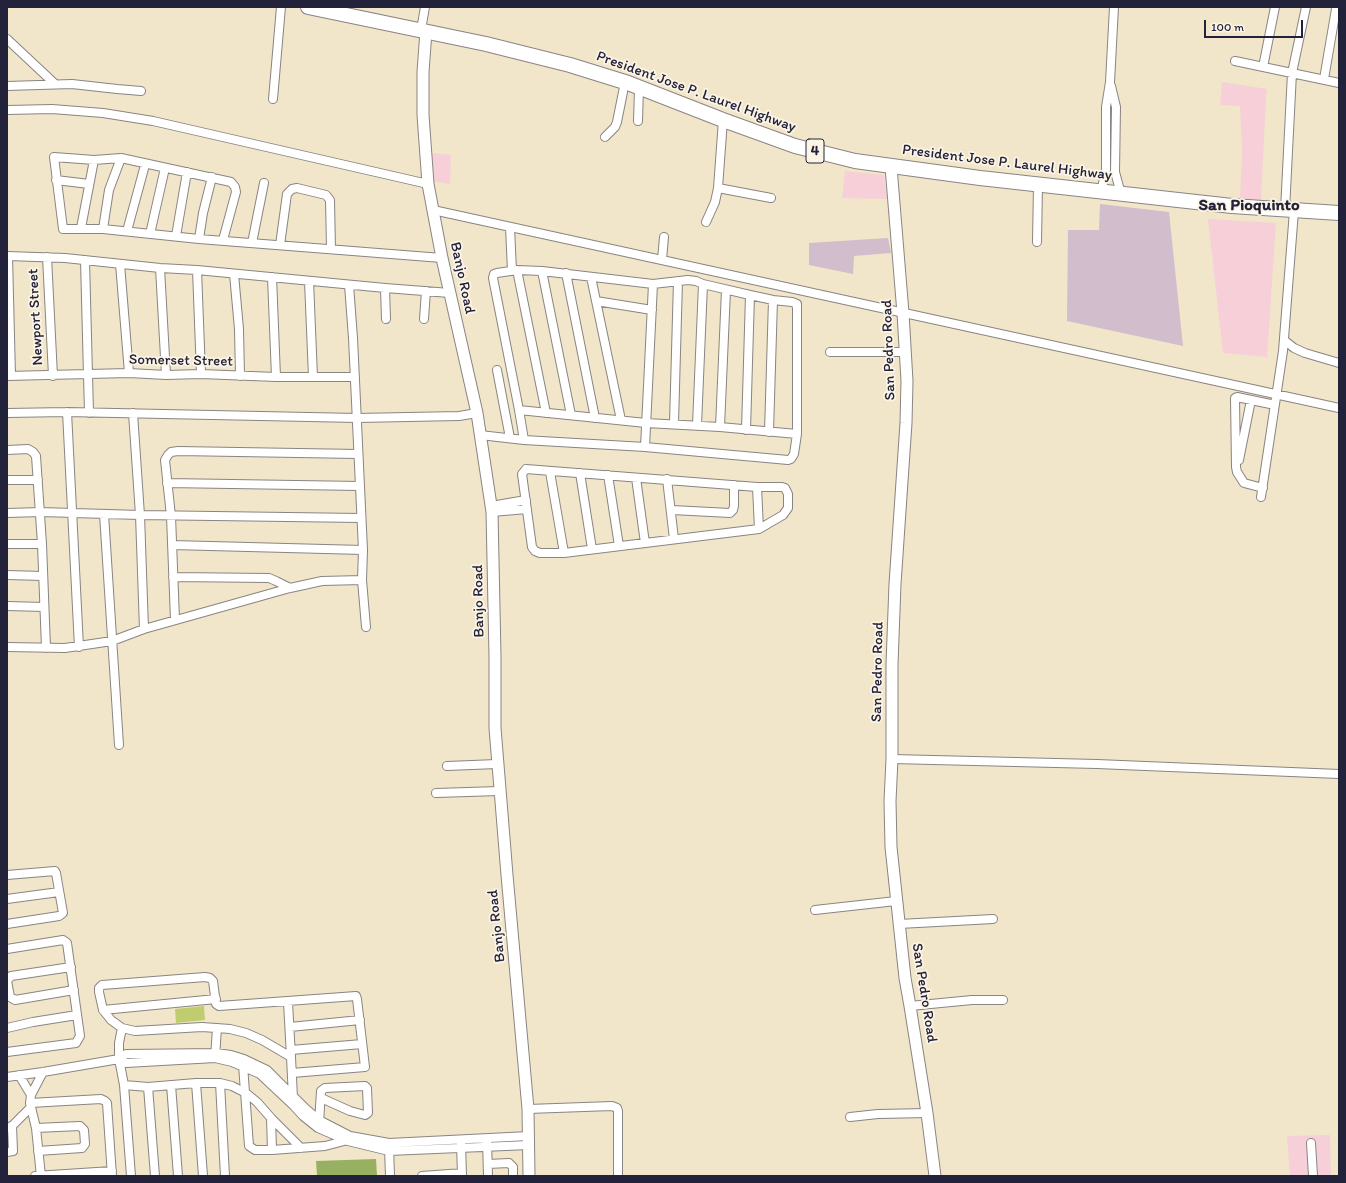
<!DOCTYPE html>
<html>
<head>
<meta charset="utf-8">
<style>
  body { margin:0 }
  #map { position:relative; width:1346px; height:1183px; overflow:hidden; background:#f1e6ca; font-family:Itim,sans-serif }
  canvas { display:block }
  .frame { position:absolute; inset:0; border:8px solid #22223b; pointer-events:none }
  .scale { position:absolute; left:1204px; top:20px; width:99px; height:18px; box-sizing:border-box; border:2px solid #22223b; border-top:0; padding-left:5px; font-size:12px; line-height:14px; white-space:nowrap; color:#22223b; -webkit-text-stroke:3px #fcf5e5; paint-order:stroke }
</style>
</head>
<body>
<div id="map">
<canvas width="1346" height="1183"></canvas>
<div class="frame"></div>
<div class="scale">100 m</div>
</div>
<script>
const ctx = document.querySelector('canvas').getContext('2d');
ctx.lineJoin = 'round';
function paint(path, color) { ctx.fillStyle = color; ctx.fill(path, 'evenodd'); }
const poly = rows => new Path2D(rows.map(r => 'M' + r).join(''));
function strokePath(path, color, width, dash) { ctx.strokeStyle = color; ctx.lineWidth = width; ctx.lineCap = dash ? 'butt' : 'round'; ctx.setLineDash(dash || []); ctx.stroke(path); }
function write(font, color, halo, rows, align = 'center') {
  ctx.font = font + ' Itim,sans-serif'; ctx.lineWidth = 3.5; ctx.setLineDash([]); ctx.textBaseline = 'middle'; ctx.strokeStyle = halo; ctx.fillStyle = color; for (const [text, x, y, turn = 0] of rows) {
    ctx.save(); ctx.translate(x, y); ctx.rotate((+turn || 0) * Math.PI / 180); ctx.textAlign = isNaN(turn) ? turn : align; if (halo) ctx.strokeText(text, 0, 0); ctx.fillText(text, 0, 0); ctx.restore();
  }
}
paint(poly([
  [1222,82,1267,89,1266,96,1261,201,1240,199,1242,152,1240,106,1220,105],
  [430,153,451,155,450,184,431,181],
  [845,171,884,175,887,199,842,198],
  [1208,219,1276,223,1267,357,1223,353],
  [1330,1135,1331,1176,1290,1176,1287,1136]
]), '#f6cfd9');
paint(poly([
  [1100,204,1169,212,1183,346,1067,321,1068,230,1099,230],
  [888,238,891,253,854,256,853,274,809,265,809,243]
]), '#d1bdcb');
paint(poly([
  [204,1006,205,1020,176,1023,175,1009]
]), '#bfcd70');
paint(poly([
  [376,1159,377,1176,317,1176,316,1161]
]), '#97b062');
const street = poly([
  [421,30,425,7],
  [7,39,55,84],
  [1235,61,1339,83],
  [1263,67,1275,7],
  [1324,79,1336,9],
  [7,86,72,84,117,89,141,91],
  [1111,86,1116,107,1115,172,1121,194],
  [273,99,281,7],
  [7,110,52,109,103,113,153,121,428,184],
  [638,121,639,88],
  [605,137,615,127,617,122,625,82],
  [56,180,89,184],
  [718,188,771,198],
  [1101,192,1106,170,1106,107,1110,82,1114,7],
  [433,210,1339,408],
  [1285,210,1292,73,1306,7],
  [706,222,715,202,718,188,723,120],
  [510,227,512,271],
  [81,228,94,160],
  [103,229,109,190,121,158],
  [127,231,145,165],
  [150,234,165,168],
  [176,236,187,172],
  [199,239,203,213,212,177],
  [223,240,236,192,235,187,231,182,121,158,94,160,54,157,63,229,103,229,199,239,442,258],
  [1037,242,1038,185],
  [252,243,264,183],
  [280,245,287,194,292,189,297,188,326,195,330,200,331,249],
  [7,256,65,258,160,268,197,270,385,288,450,293],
  [8,256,11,376],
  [47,257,53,376],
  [85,260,89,413],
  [662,260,664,237],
  [120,264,129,373],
  [160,268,166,375],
  [197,270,201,374],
  [517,270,546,413],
  [542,271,571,415],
  [566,273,595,418],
  [234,274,239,329,240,376],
  [272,277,276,377],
  [591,277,621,420],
  [309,281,313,377],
  [349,285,353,338,363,550,362,580,366,627],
  [385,288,386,319],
  [596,301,652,310],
  [424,319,426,291],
  [1284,340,1294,348,1305,353,1339,363],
  [830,352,906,352],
  [497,370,510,438],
  [7,376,129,373,166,375,201,374,276,377,355,377],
  [519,410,646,423,720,427,797,434],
  [67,412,79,647],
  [7,413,67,412,357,418,459,416,477,413],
  [133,413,140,515,144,629],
  [674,423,678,281],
  [697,425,703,284],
  [720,427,726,290],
  [746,430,750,295],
  [769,432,773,300],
  [480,435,524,440,645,447,788,460,791,459,794,454,797,434,797,304,792,302,773,300,750,295,703,284,696,281,688,280,653,284,542,271,517,270,497,273,494,274,493,278,519,410,524,440],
  [645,447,653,284],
  [7,450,28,449,33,452,36,456,42,544,46,648],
  [1239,460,1251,400],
  [526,469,757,487,782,487,785,488,788,494,788,508,783,515,759,529,564,553,540,553,535,551,532,547,522,474,526,469],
  [550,472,564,553],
  [580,473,592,549],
  [608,475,619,546],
  [636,478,645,543],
  [667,479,674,539],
  [7,480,38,480],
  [167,483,360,486],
  [757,487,759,529],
  [1263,488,1244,483,1237,472,1236,467,1235,398,1237,397,1275,405],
  [1261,497,1283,351,1294,211],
  [491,506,526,500],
  [672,510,730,513,733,510,734,506,734,485],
  [492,512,527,509],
  [7,513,41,512,140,515,361,518],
  [104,514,119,745],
  [7,544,42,544],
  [172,545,363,550],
  [7,575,43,576],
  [173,577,269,578,276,581,290,588],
  [7,606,44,607],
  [175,620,171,516,165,460,168,455,171,452,178,451,358,454],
  [7,647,65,648,112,641,144,629,290,588,322,581,362,580],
  [892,759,1097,764,1339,774],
  [447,766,497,764],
  [436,793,499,791],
  [7,875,55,871,56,873,63,913,59,916,7,924],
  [7,899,59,892],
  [815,910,896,901],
  [899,924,993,919],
  [7,949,63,940,67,943,80,1036,76,1043,7,1052],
  [71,967,11,976,7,981,10,997,15,1000,74,990],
  [288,1002,291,1057,262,1040,246,1033,230,1029,202,1027,135,1031,122,1028,111,1020,103,1010,99,992,99,988,102,985,205,977,210,978,213,981,216,1004,219,1006,356,996,357,999,365,1067,292,1073],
  [910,1006,972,1000,1003,1000],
  [103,1010,216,999],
  [290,1027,360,1020],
  [7,1028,33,1022,77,1015],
  [122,1028,119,1043,119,1059,124,1085,131,1176],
  [291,1050,362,1044],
  [291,1057,293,1098],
  [215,1058,217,1028],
  [119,1059,126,1063,215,1058,232,1062,260,1074,293,1105,303,1116,318,1128,348,1141,389,1151,529,1145],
  [244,1061,243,1065,249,1146,255,1150,272,1150,325,1146,348,1140],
  [19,1075,31,1095],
  [7,1077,43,1072,119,1059,126,1054,216,1053,231,1055,244,1059,267,1070,305,1108,319,1120,350,1136,389,1143,529,1136],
  [196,1083,203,1176],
  [220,1083,225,1176],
  [124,1085,148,1087,196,1083,220,1083,232,1086,246,1093,257,1102,271,1118,301,1148],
  [171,1085,178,1176],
  [148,1087,155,1176],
  [30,1103,31,1095,43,1072],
  [528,1109,612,1106,617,1108,618,1111,618,1176],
  [850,1117,878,1114,927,1113],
  [271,1118,272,1150],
  [319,1123,321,1091,325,1088,365,1086,367,1088,368,1113,365,1115,350,1111,321,1098],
  [7,1128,12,1126,31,1107],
  [36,1128,80,1126,84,1130,85,1144,82,1148,38,1151],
  [487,1141,488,1176],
  [461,1143,462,1176],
  [1311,1143,1313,1176],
  [389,1147,390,1176],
  [7,1152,13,1151,12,1126],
  [488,1164,509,1163,513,1167,513,1176],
  [35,1176,112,1171],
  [41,1176,36,1128,30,1103,101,1099,105,1101,107,1103,112,1176],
  [422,1176,462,1173]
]);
const secondary = poly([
  [426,31,423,72,423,115,428,184,442,258,477,413,492,512,495,656,495,728,507,875,528,1109,529,1176],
  [891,167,903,313,907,381,906,423,895,584,892,664,892,759,890,801,891,847,905,978,910,1006,927,1113,935,1176]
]);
const highway = poly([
  [308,7,486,44,570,65,628,83,723,120,795,146,855,161,980,178,1232,206,1339,213]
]);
strokePath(street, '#8a8482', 10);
strokePath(secondary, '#8a8482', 13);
strokePath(highway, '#8a8482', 16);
strokePath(street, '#fff', 8);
strokePath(secondary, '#fff', 11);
strokePath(highway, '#fff', 14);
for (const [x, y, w] of [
  [815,151,18]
]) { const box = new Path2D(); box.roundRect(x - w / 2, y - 12, w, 24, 3); ctx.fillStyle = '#fcf5e5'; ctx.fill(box); strokePath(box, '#22223b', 1); }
write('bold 14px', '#22223b', null, [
  ["4",815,151]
]);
write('15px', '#22223b', '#fcf5e5', [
  ["President Jose P. Laurel Highway",696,92,20],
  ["President Jose P. Laurel Highway",1007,163,7],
  ["Banjo Road",462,278,78],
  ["Newport Street",36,317,-93],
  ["San Pedro Road",889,350,-92],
  ["Somerset Street",181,361,1],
  ["Banjo Road",479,601,-91],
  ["San Pedro Road",878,672,-89],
  ["Banjo Road",497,926,-96],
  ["San Pedro Road",924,993,81]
]);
write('bold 17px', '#22223b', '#fcf5e5', [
  ["San Pioquinto",1249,206]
]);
</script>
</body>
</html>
